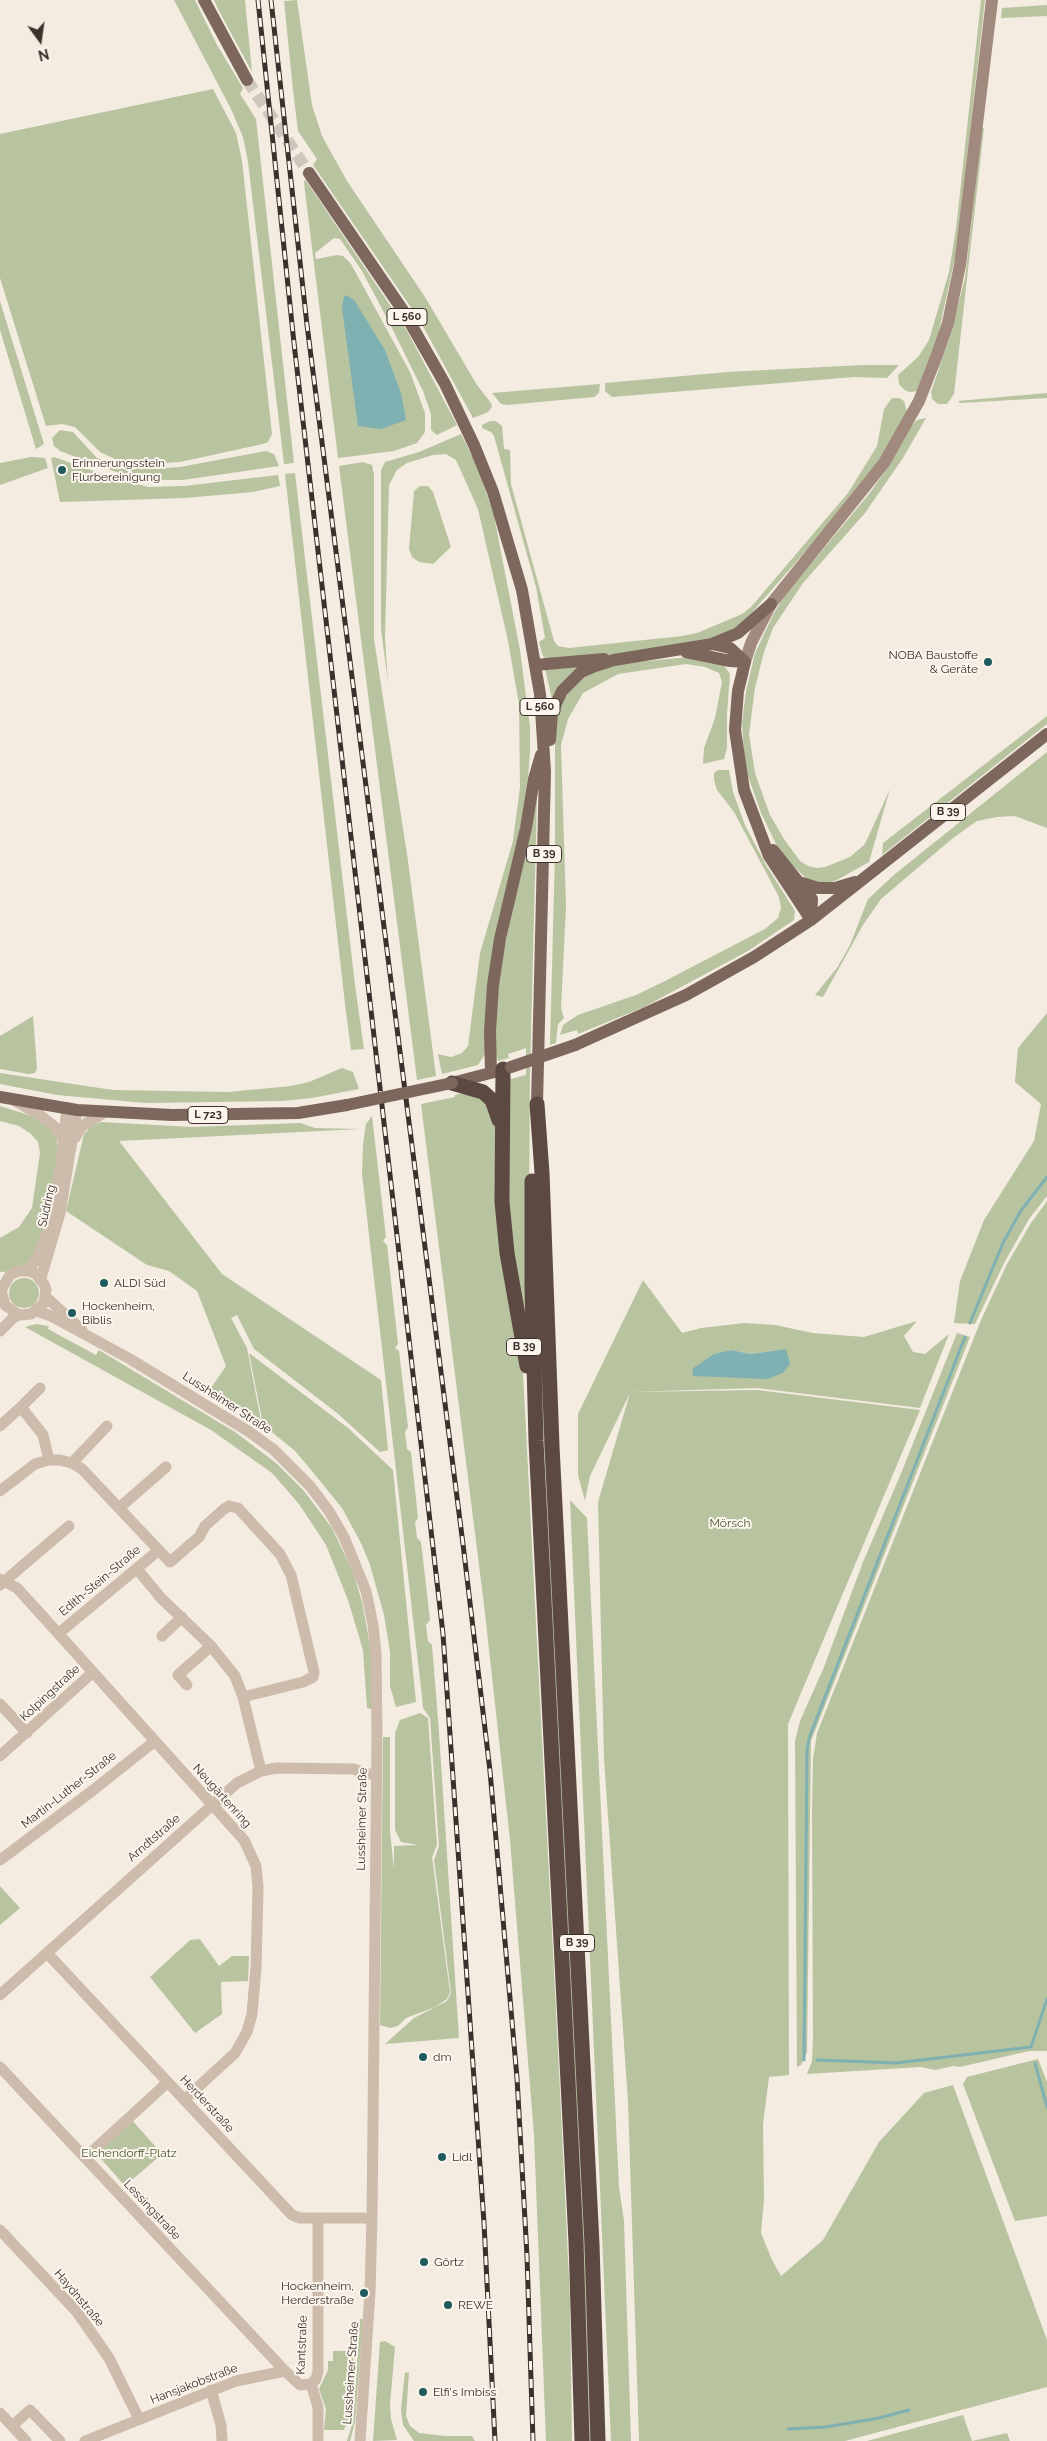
<!DOCTYPE html>
<html>
<head>
<meta charset="utf-8">
<style>
  body { margin:0 }
  #map { position:relative; width:1047px; height:2441px; overflow:hidden; background:#f4ebe1; font-family:Raleway,sans-serif }
  canvas { display:block }
  .north { position:absolute; left:15px; top:15px; width:50px; height:50px; -webkit-text-stroke:4px #fbf5ee; paint-order:stroke; rotate:166deg; font-size:14px; font-weight:700; line-height:20px; text-align:center; color:#3b302b }
  .north::after { content:''; display:block; margin:auto; width:18px; height:22px; background:#3b302b; clip-path:polygon(50% 0,100% 100%,50% 72%,0 100%) }
</style>
</head>
<body>
<div id="map">
<canvas width="1047" height="2441"></canvas>
<div class="north">N</div>
</div>
<script>
const ctx = document.querySelector('canvas').getContext('2d');
ctx.lineJoin = 'round';
function paint(path, color) { ctx.fillStyle = color; ctx.fill(path, 'evenodd'); }
const poly = rows => new Path2D(rows.map(r => 'M' + r).join(''));
function strokePath(path, color, width, dash) { ctx.strokeStyle = color; ctx.lineWidth = width; ctx.lineCap = dash ? 'butt' : 'round'; ctx.setLineDash(dash || []); ctx.stroke(path); }
function write(font, color, halo, rows, align = 'center') {
  ctx.font = font + ' Raleway,sans-serif'; ctx.lineWidth = 4; ctx.setLineDash([]); ctx.textBaseline = 'middle'; ctx.strokeStyle = halo; ctx.fillStyle = color; for (const [text, x, y, turn = 0] of rows) {
    ctx.save(); ctx.translate(x, y); ctx.rotate((+turn || 0) * Math.PI / 180); ctx.textAlign = isNaN(turn) ? turn : align; if (halo) ctx.strokeText(text, 0, 0); ctx.fillText(text, 0, 0); ctx.restore();
  }
}
paint(poly([
  [174,0,195,0,217,45,243,88,240,94,256,119,294,463,284,464,248,162,243,137,231,109],
  [214,0,245,0,252,72,218,9],
  [297,0,312,105,322,136,347,181,425,297,477,385,491,403,492,407,488,412,473,418,419,319,313,165,317,159,298,131,293,90,284,1],
  [981,0,985,0,956,253,937,340,917,391,911,392,906,391,899,384,898,375,918,357,929,340,949,272,956,229],
  [1047,5,1047,16,1001,18,1002,8],
  [213,89,236,133,242,161,272,434,268,442,263,444,180,462,151,464,115,459,100,452,75,427,62,424,46,426,0,278,0,134],
  [984,128,954,394,947,404,938,404,932,399,931,392,949,339,965,278,982,129],
  [305,179,406,329,457,425,437,435,431,430,431,414,423,391,390,324,362,271,340,239,334,238,315,253,316,259,337,255,343,256,351,264,410,372,425,413,425,432,417,443,394,451,338,458,304,183],
  [0,301,44,444,36,449,0,330],
  [862,365,899,365,887,378,854,377,612,397,605,391,605,383,728,372],
  [600,384,599,393,594,397,507,405,501,404,492,393],
  [1047,393,1047,398,960,403,958,401],
  [892,398,899,398,904,401,907,412,882,457,845,506,741,625,711,638,614,655,558,662,547,660,543,656,539,642,545,638,536,587,494,436,491,432,482,428,482,425,490,421,496,421,502,426,504,449,510,450,511,484,554,641,558,646,569,648,682,636,697,633,742,614,751,607,848,493,877,446,884,409],
  [926,418,903,458,865,513,803,583,773,628,764,652,755,688,749,734,755,773,770,815,784,839,800,861,808,866,817,868,825,867,850,857,865,844,890,789,869,862,837,880,824,884,807,879,790,863,776,844,761,813,748,776,744,756,742,723,746,691,755,653,774,613,785,595,869,494,886,470,912,425,917,420],
  [60,430,73,432,97,458,120,466,150,469,180,467,266,451,274,454,279,466,183,480,150,480,116,472,60,451,54,446,52,438],
  [461,434,478,468,494,516,520,650,530,727,530,752,528,778,486,1053,478,1065,442,1074,438,1054,451,1057,462,1053,468,1046,480,953,513,841,520,787,519,704,508,641,478,509,456,460,446,454,433,455,407,463,397,470,389,485,385,638,388,683,381,629,381,470,385,462,419,452],
  [31,457,45,458,48,468,0,485,0,463],
  [54,457,116,479,149,487,184,486,278,475,280,486,253,492,185,498,60,502,51,458],
  [363,462,372,465,374,475,374,639,408,861,436,1076,417,1080,339,466],
  [295,473,355,985,364,1049,351,1050,345,1004,285,474],
  [420,486,428,486,433,492,451,547,433,564,419,562,412,557,409,549,414,491],
  [690,657,723,664,730,674,727,714,727,748,724,759,703,764,704,748,715,718,722,682,719,673,705,667,686,664,618,674,583,693,568,719,561,745,566,907,561,1008,564,1018,558,1024,556,1043,550,1045,555,852,555,724,558,710,574,683,599,668,636,662],
  [587,664,552,699,545,669],
  [1047,716,1047,724,882,855,883,843],
  [1047,752,1047,828,1015,816,997,817,977,821,953,838,881,899,863,925,823,997,815,995,837,968,850,945,868,899,895,874],
  [718,770,729,770,733,792,745,825,766,865,795,911,794,920,748,951,644,1007,578,1034,577,1030,560,1035,563,1025,578,1015,636,995,663,982,765,929,778,918,781,908,779,897,734,812,717,790,714,780,714,773],
  [537,798,530,1074,528,1344,509,1226,510,1078,511,1079,526,1075,526,1048,508,1054,509,1058,498,1061,494,1047,499,973],
  [1047,1013,1047,1196,1029,1219,1004,1263,975,1324,954,1323,960,1281,984,1220,1034,1141,1041,1104,1015,1082,1018,1048],
  [33,1016,37,1068,35,1073,28,1074,0,1069,0,1036],
  [342,1068,353,1072,359,1089,312,1098,283,1101,145,1103,57,1095,0,1084,0,1073,113,1090,228,1092,291,1086,309,1082],
  [463,1093,475,1093,495,1113,523,1372,557,2029,570,2300,572,2441,546,2441,534,2135,510,1840,485,1613,421,1104,455,1097,455,1095],
  [0,1106,35,1117,46,1123,57,1139,59,1155,51,1206,34,1257,21,1268,3,1272,0,1272,0,1238,19,1227,32,1208,40,1153,38,1142,31,1134,19,1126,0,1121],
  [372,1116,386,1237,383,1241,387,1245,398,1344,395,1348,399,1351,408,1427,405,1432,407,1449,411,1452,418,1518,415,1522,417,1538,421,1542,430,1620,426,1625,428,1641,432,1645,439,1732,459,2038,385,2044,414,2018,447,2001,451,1993,434,1860,439,1846,430,1718,423,1708,422,1697,362,1174,363,1144,366,1124],
  [101,1122,192,1127,300,1123,315,1128,361,1129,119,1141,222,1274,381,1380,388,1450,380,1452,337,1413,254,1349,237,1315,231,1318,247,1348,261,1421,255,1420,209,1391,226,1366,197,1291,169,1271,147,1265,66,1211,84,1134,91,1126],
  [1047,1201,1047,2051,1029,2051,960,2067,954,2066,935,2070,921,2067,807,2074,812,2061,813,2038,812,1808,813,1759,817,1733,981,1320,1007,1264,1031,1223],
  '9 1293a15 15 0 1 1 30 0a15 15 0 1 1-30 0Z',
  [643,1280,682,1333,701,1328,744,1323,775,1325,813,1333,864,1337,917,1321,904,1336,913,1352,925,1354,949,1334,920,1408,757,1388,629,1392,757,1390,920,1410,788,1724,789,2075,769,2077,763,2124,764,2200,761,2233,772,2260,781,2276,823,2240,879,2142,924,2093,953,2085,1047,2340,1047,2387,845,2441,639,2441,628,2101,604,1759,598,1502,630,1393,590,1476,585,1501,578,1475,578,1414],
  [732,1350,750,1354,778,1350,692,1369],
  [538,1313,540,1313,582,2162,592,2441,588,2441],
  [36,1324,49,1326,48,1329,96,1355,99,1350,235,1432,276,1463,304,1491,332,1528,353,1572,362,1602,371,1651,372,1709,367,1708,363,1650,348,1600,326,1545,299,1504,272,1473,211,1430,25,1327],
  [957,1333,970,1337,811,1741,807,2052,801,2065,797,2067,795,1741,800,1721,824,1667,863,1562,902,1471],
  [249,1353,348,1428,393,1470,416,1702,396,1707,390,1686,390,1652,384,1615,370,1565,362,1545,342,1508,307,1465,294,1450,263,1425],
  [570,1500,587,1518,619,2187,624,2221,631,2441,611,2441],
  [420,1713,428,1718,437,1845,432,1857,450,1992,447,1999,435,2007,406,2018,398,2026,390,2028,380,2025,383,1737,390,1737,390,1831,394,1869,394,1846,418,1845,401,1842,395,1830,395,1733,400,1720],
  [0,1886,20,1908,0,1925],
  [200,1939,219,1966,232,1956,249,1956,248,1981,221,1982,222,2014,195,2033,150,1977,190,1940],
  [1038,2059,1047,2082,1047,2216,1015,2221,963,2084,967,2077],
  [132,2120,162,2154,125,2186,96,2153],
  [360,2319,363,2319,355,2422,350,2441,347,2441,353,2422],
  [385,2341,395,2347,390,2404,391,2419,397,2440,373,2441,380,2342],
  [333,2351,354,2351,349,2417,344,2430,324,2430,326,2409,319,2389,328,2370,328,2361,333,2361],
  [409,2372,406,2416,410,2426,419,2433,445,2436,472,2436,475,2441,414,2441,403,2425,401,2409,405,2373],
  [963,2415,972,2441,1007,2433,1010,2441,867,2441]
]), '#b8c4a0');
paint(poly([
  [346,295,354,300,385,350,401,393,406,420,381,429,358,426,342,308,344,297],
  [786,1349,790,1364,783,1373,767,1379,693,1376,692,1369,714,1354,732,1350,750,1354]
]), '#7fb0b2');
strokePath(poly([
  [970,1323,1003,1243,1020,1212,1047,1177],
  [804,2060,807,1750,809,1738,965,1337],
  [817,2060,896,2063,1031,2047,1047,1999],
  [1035,2063,1047,2107],
  [788,2429,826,2427,879,2418,909,2410]
]), '#7fb0b2', 3);
strokePath(poly([
  [247,80,309,173]
]), '#cfc6bd', 12, [12, 6]);
strokePath(poly([
  [15,1101,40,1115,55,1127,63,1138],
  [75,1138,82,1126,105,1112],
  [27,1271,37,1259,47,1233,61,1165,67,1108],
  [41,1278,60,1213,77,1110],
  [46,1297,82,1330],
  [37,1311,51,1316,130,1359,248,1431,273,1449,310,1486,329,1511,344,1537,366,1591,373,1625,376,1654,377,1735,372,2218,370,2292,360,2441],
  [0,1331,13,1318,19,1315,31,1314,44,1303,46,1290,44,1284,35,1273,27,1271,18,1271,10,1275,1,1290,5,1305,19,1315],
  [40,1388,21,1407,43,1435,49,1460],
  [0,1426,21,1407],
  [72,1463,107,1426],
  [0,1491,35,1464,49,1460,60,1460,72,1463,82,1469,170,1562,199,1537,205,1526,224,1509,229,1506,238,1508,280,1554,291,1575,314,1672,313,1677,303,1682,243,1697],
  [119,1508,166,1467],
  [137,1569,161,1598,211,1646,235,1676,243,1697,261,1771],
  [0,1579,17,1588,38,1611,244,1840,256,1866,258,1887,256,1967,252,2014,247,2032,235,2053,184,2100],
  [0,1585,69,1526],
  [59,1633,159,1550],
  [162,1636,182,1617],
  [187,1685,178,1675,211,1646],
  [0,1704,27,1733],
  [0,1756,92,1673],
  [0,1860,92,1791,155,1741],
  [47,1953,292,2215,300,2218,372,2218],
  [0,1995,237,1783,261,1771,277,1768,354,1769,367,1774,376,1774],
  [0,2067,285,2371],
  [85,2158,168,2082],
  [0,2230,77,2312,109,2358,139,2419],
  [311,2384,316,2379,318,2371,318,2218],
  [311,2384,318,2407,318,2441],
  [211,2390,221,2425,222,2441],
  [0,2413,26,2441],
  [12,2426,30,2410,60,2441],
  [85,2441,236,2381,285,2371,300,2385,311,2384]
]), '#cdbbac', 11);
strokePath(poly([
  [745,662,751,643,771,604,884,463,919,401,937,355,948,323,960,265,992,0]
]), '#a18a7d', 12);
strokePath(poly([
  [204,0,247,80],
  [309,173,404,312,445,384,474,445,493,492,522,590,540,694,545,772,537,1104],
  [714,643,738,633,771,604],
  [686,652,730,661,745,662],
  [745,662,738,691,735,730,744,790,769,856,811,920],
  [535,665,604,659],
  [550,740,552,712,562,691,581,672,595,666,614,660,712,644,730,648,745,662],
  [773,850,812,899,811,920],
  [799,882,818,888,835,888,855,882],
  [575,1045,686,995,754,957,811,920,1047,734],
  [491,1072,490,1031,493,985,500,939,526,828,534,779,541,755],
  [452,1083,498,1071],
  [0,1097,77,1110,172,1115,298,1113,347,1105]
]), '#7d675c', 12);
strokePath(poly([
  [503,1069,502,1202,507,1253,527,1366],
  [452,1083,483,1092,492,1100,499,1120],
  [537,1104,542,1173,552,1446,592,2244,598,2441],
  [532,1181,532,1287,536,1441,576,2242,582,2441]
]), '#5c4a42', 15);
const rail = poly([
  [258,0,294,343,443,1634,484,2223,495,2441],
  [271,0,307,325,463,1544,490,1771,517,2078,527,2256,533,2441]
]);
strokePath(rail, '#3b302b', 5);
strokePath(rail, '#fbf5ee', 3, [9]);
strokePath(poly([
  [511,1067,575,1045],
  [347,1105,452,1083]
]), '#7d675c', 12);
for (const [x, y, r, color] of [
  [62,470,5,"#1f5a5e"],
  [988,662,5,"#1f5a5e"],
  [104,1283,5,"#1f5a5e"],
  [72,1313,5,"#1f5a5e"],
  [423,2057,5,"#1f5a5e"],
  [442,2157,5,"#1f5a5e"],
  [424,2262,5,"#1f5a5e"],
  [364,2293,5,"#1f5a5e"],
  [448,2305,5,"#1f5a5e"],
  [423,2392,5,"#1f5a5e"]
]) { const dot = new Path2D(); dot.arc(x, y, r, 0, 2 * Math.PI); ctx.fillStyle = color; ctx.fill(dot); strokePath(dot, '#fbf5ee', 2); }
for (const [x, y, w] of [
  [407,317,40],
  [540,707,40],
  [948,812,35],
  [544,854,35],
  [208,1115,40],
  [524,1347,35],
  [577,1943,35]
]) { const box = new Path2D(); box.roundRect(x - w / 2, y - 8.5, w, 17, 4); ctx.fillStyle = '#fbf5ee'; ctx.fill(box); strokePath(box, '#3b302b', 1); }
write('bold 11px', '#3b302b', null, [
  ["L 560",407,317],
  ["L 560",540,707],
  ["B 39",948,812],
  ["B 39",544,854],
  ["L 723",208,1115],
  ["B 39",524,1347],
  ["B 39",577,1943]
]);
write('12px', '#3b302b', '#fbf5ee', [
  ["Erinnerungsstein",72,463],
  ["Flurbereinigung",72,477],
  ["NOBA Baustoffe",978,655,"right"],
  ["& Geräte",978,669,"right"],
  ["ALDI Süd",114,1283],
  ["Hockenheim,",82,1306],
  ["Biblis",82,1320],
  ["dm",433,2057],
  ["Lidl",452,2157],
  ["Görtz",434,2262],
  ["Hockenheim,",354,2286,"right"],
  ["Herderstraße",354,2300,"right"],
  ["REWE",458,2305],
  ["Elfi's Imbiss",433,2392]
], 'left');
write('12px', '#3b302b', '#fbf5ee', [
  ["Südring",47,1206,-77],
  ["Lussheimer Straße",227,1403,33],
  ["Edith-Stein-Straße",100,1581,-40],
  ["Kolpingstraße",50,1693,-43],
  ["Martin-Luther-Straße",69,1790,-38],
  ["Neugärtenring",222,1796,48],
  ["Lussheimer Straße",362,1819,-89],
  ["Arndtstraße",154,1838,-41],
  ["Herderstraße",207,2104,47],
  ["Lessingstraße",152,2210,47],
  ["Haydnstraße",79,2298,50],
  ["Kantstraße",302,2345,-88],
  ["Lussheimer Straße",351,2373,-86],
  ["Hansjakobstraße",194,2384,-21]
]);
write('12px', '#4a5a2e', '#fbf5ee', [
  ["Mörsch",730,1523],
  ["Eichendorff-Platz",129,2153]
]);
</script>
</body>
</html>
